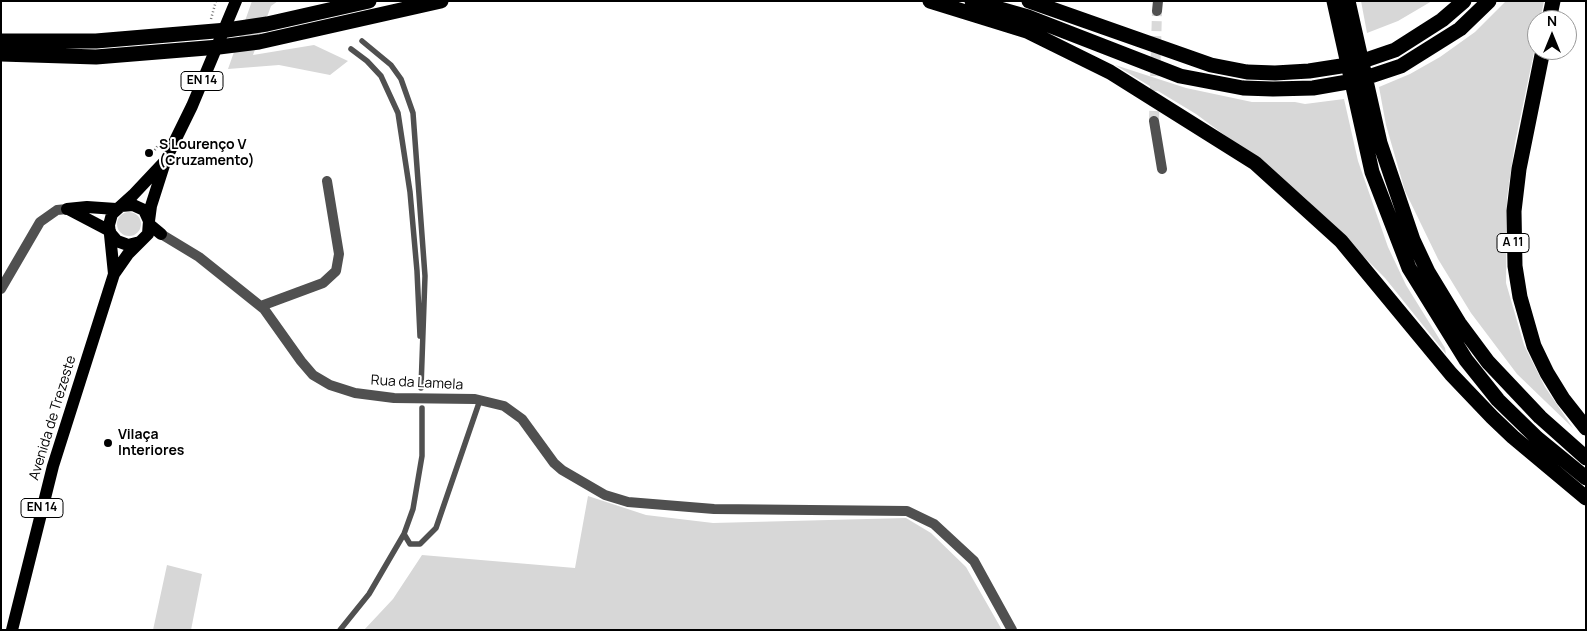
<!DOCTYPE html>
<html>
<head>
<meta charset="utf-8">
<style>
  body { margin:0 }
  #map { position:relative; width:1587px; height:631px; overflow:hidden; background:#fff; font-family:Manrope,sans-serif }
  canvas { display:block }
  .frame { position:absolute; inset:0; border:2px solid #000; pointer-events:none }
  .north { position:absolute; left:1527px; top:10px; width:50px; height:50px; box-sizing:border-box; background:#fff; border:1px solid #999; border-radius:50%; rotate:0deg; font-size:14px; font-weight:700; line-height:20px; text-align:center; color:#000 }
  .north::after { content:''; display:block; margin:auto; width:18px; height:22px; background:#000; clip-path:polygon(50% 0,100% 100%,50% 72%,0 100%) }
</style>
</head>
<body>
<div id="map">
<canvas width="1587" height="631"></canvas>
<div class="frame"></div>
<div class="north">N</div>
</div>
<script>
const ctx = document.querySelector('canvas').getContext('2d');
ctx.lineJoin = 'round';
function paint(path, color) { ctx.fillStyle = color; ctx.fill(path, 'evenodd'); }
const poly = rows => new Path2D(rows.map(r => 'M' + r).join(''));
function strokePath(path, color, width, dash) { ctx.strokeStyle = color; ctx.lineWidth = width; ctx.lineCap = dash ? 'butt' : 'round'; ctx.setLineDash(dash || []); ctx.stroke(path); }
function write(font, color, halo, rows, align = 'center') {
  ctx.font = font + ' Manrope,sans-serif'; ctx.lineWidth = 4; ctx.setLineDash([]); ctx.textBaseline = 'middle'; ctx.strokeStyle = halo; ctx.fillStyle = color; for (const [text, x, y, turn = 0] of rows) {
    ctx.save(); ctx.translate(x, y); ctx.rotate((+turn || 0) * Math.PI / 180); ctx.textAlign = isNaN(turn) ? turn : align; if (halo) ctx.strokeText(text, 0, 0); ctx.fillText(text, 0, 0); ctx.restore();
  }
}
paint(poly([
  [252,1,278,1,271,6,253,55,314,45,348,61,330,75,279,65,228,69],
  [1361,1,1432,1,1398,21,1367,33],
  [1506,1,1544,1,1540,20,1537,20,1537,38,1515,143,1507,198,1506,283,1524,345,1545,387,1573,428,1517,374,1471,313,1438,259,1405,191,1386,125,1379,87,1410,74,1440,57,1475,32],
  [1115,65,1186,88,1252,102,1295,102,1305,104,1344,99,1358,161,1388,247,1406,285,1445,348,1446,354,1385,278,1305,198,1269,168,1196,114],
  '117 224a12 12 0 1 1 24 0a12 12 0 1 1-24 0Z',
  [588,496,646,515,713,523,906,518,931,533,966,567,1002,630,364,630,393,599,422,555,575,568],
  [167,565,202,574,191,630,153,630]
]), '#d7d7d7');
strokePath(poly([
  [1154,121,1157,11]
]), '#d9d9d9', 10, [10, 5]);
strokePath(poly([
  [211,19,216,1],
  [151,156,158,145]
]), '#727272', 2.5, [1, 2.5]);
strokePath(poly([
  [362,41,391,65,401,79,413,113,425,276,421,388],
  [351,49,367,61,381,76,398,113,410,192,417,271,420,336],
  [404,534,410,544,420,544,436,528,480,400],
  [340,630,369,594,404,534,413,509,422,456,422,408]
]), '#505050', 5.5);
strokePath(poly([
  [1157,11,1158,1],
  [1154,121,1162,169],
  [161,234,199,257,264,309,301,361,313,375,330,385,355,393,394,398,475,399,504,406,522,419,554,463,562,470,605,495,628,502,714,509,907,511,934,524,974,561,1012,630],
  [1,289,40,222,57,210,67,209],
  [261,306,323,283,336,271,339,254,327,181]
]), '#505050', 10);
strokePath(poly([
  [67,209,87,207,116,209],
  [70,210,110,231],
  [149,221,151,206,166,159,192,106,236,1],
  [149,224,161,234],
  [111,234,117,241,128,245,140,242,148,234,149,221,144,210,133,205,121,206],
  [114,274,109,225,112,214,133,195,165,161],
  [12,630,53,466,114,274,128,254,140,242]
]), '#000', 12);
strokePath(poly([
  [930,1,1027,31,1110,72,1255,163,1341,241,1451,374,1492,417,1513,437,1586,498],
  [972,1,1028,17,1180,76,1243,88,1273,89,1313,88,1359,80,1401,66,1460,29,1489,1],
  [1029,1,1211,65,1247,72,1275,73,1309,71,1354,64,1395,50,1442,20,1464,1],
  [1334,1,1372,172,1409,268,1466,360,1498,400,1537,438,1586,478],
  [1348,1,1380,143,1413,240,1428,272,1459,323,1488,362,1540,417,1586,458],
  [1549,20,1553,1],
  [1,41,96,41,227,30,267,24,369,1],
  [1543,50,1519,169,1514,211,1515,266,1520,297,1534,346,1547,373,1563,399,1586,428],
  [1,54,96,57,219,47,259,42,441,1]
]), '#000', 15);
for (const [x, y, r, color] of [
  [149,153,5,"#000"],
  [108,443,5,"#000"]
]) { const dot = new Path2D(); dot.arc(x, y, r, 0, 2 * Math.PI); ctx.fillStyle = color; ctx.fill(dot); strokePath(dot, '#fff', 2); }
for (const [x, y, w] of [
  [202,81,42],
  [1513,243,32],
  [42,508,42]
]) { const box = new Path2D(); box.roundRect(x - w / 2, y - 9.5, w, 19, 4); ctx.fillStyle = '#fff'; ctx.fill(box); strokePath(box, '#000', 1); }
write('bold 12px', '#000', null, [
  ["EN 14",202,81],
  ["A 11",1513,243],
  ["EN 14",42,508]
]);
write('bold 14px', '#000', '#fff', [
  ["S Lourenço V",159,145],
  ["(Cruzamento)",159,161],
  ["Vilaça",118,435],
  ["Interiores",118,451]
], 'left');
write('14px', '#000', '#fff', [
  ["Rua da Lamela",417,383,3],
  ["Avenida de Trezeste",53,418,-73]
]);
</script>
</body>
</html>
